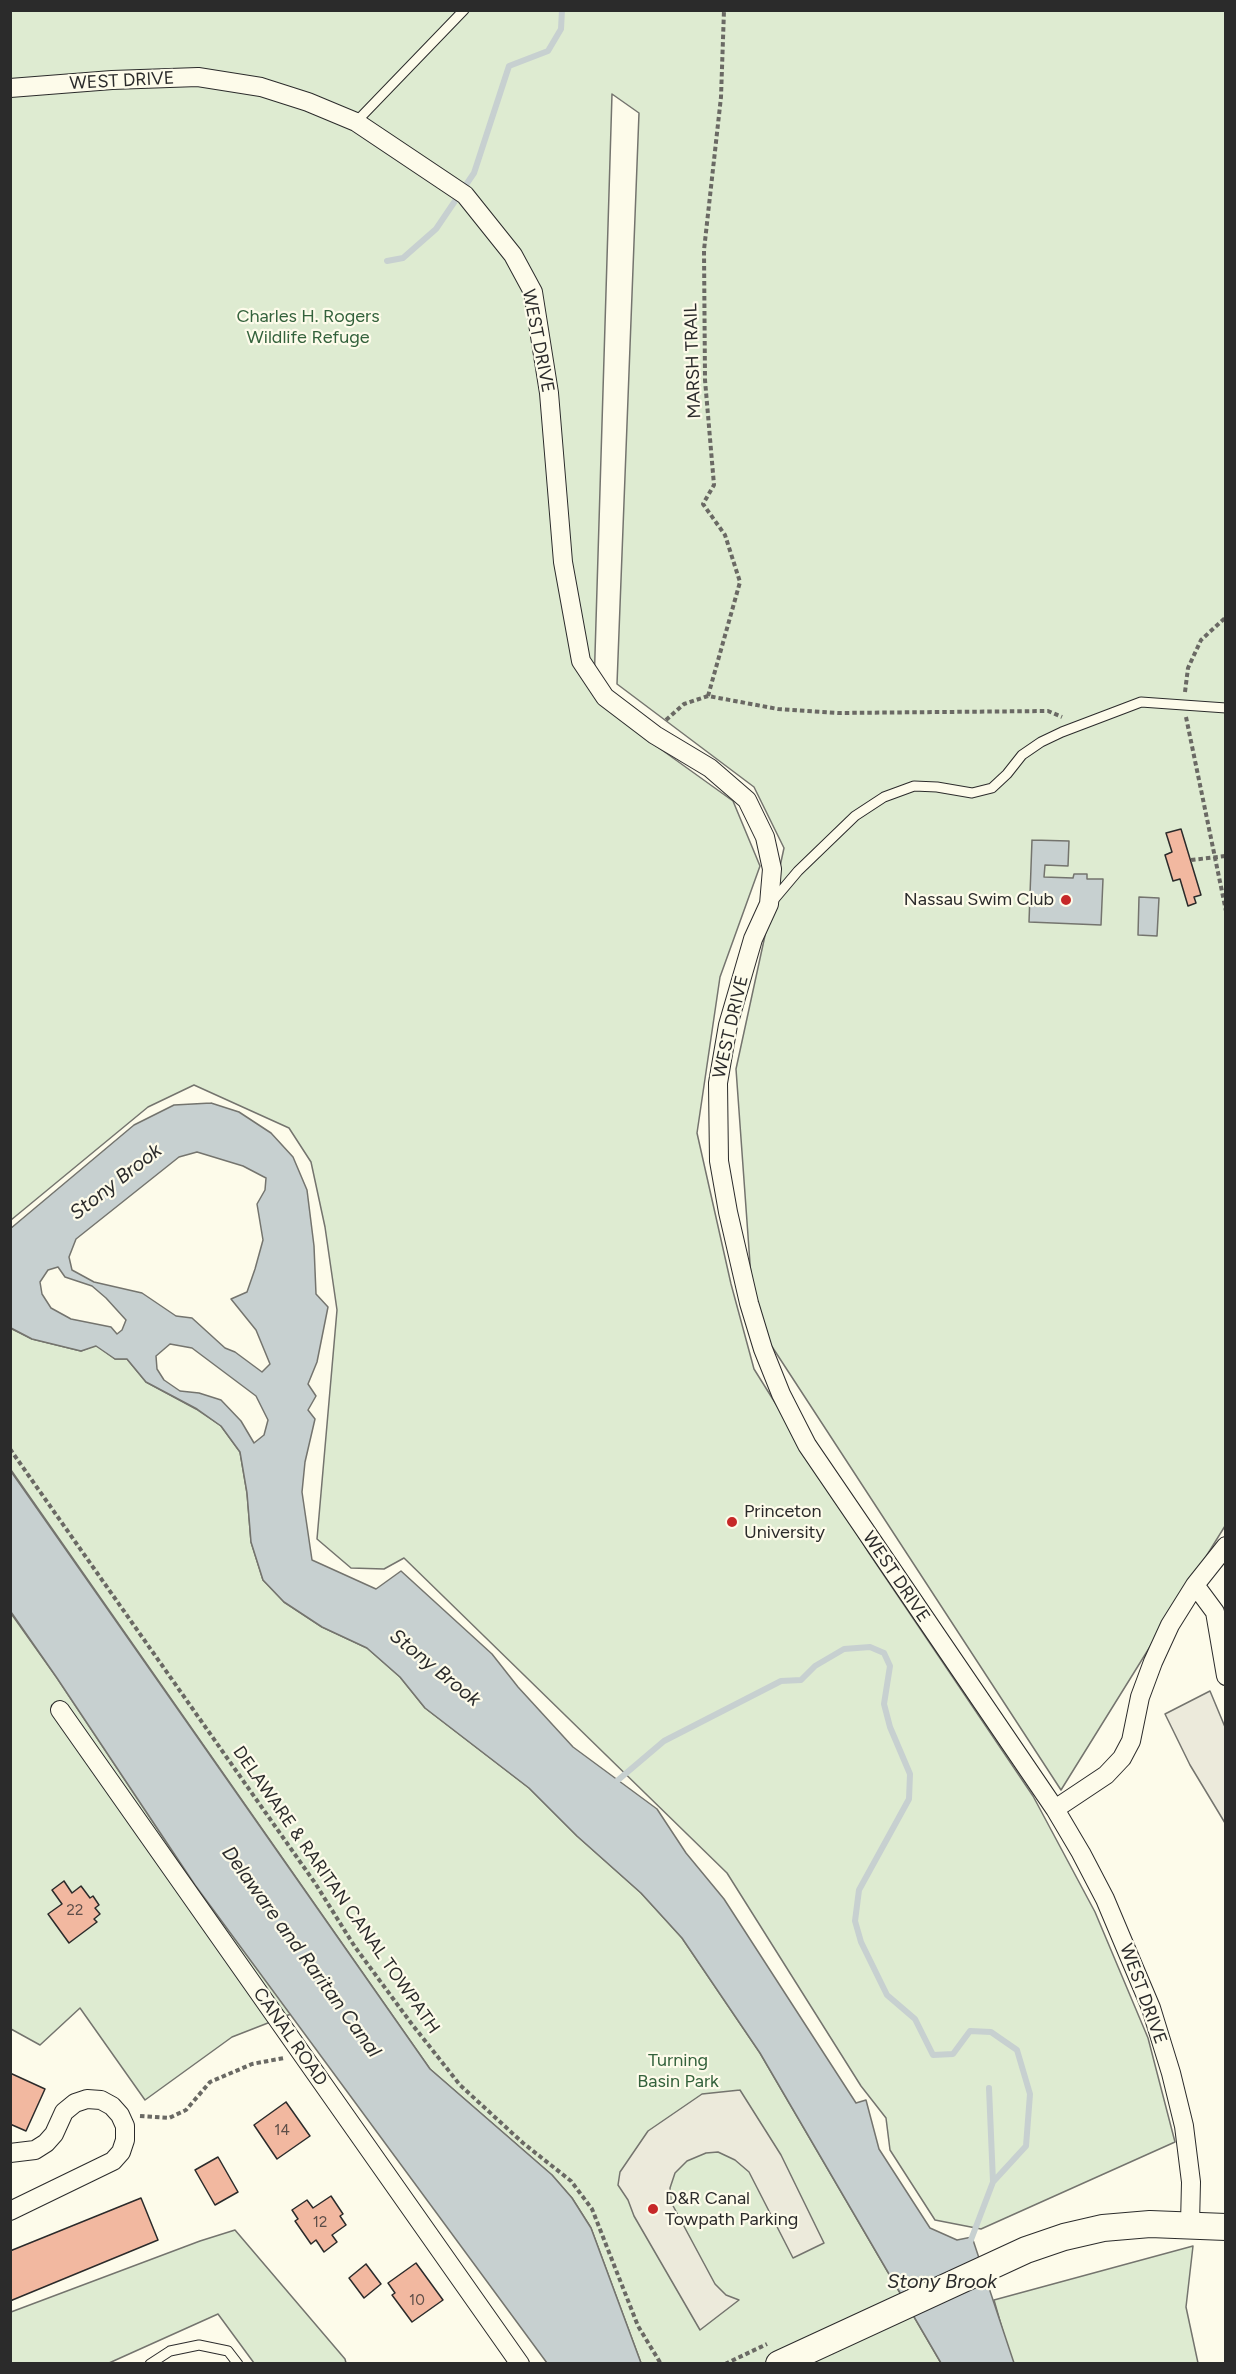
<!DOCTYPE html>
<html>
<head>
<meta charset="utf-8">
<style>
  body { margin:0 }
  #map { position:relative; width:1236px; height:2374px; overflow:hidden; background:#fdfbea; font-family:Figtree,sans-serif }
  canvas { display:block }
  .frame { position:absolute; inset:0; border:12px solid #2b2b2b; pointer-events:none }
</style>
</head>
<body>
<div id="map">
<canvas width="1236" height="2374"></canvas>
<div class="frame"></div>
</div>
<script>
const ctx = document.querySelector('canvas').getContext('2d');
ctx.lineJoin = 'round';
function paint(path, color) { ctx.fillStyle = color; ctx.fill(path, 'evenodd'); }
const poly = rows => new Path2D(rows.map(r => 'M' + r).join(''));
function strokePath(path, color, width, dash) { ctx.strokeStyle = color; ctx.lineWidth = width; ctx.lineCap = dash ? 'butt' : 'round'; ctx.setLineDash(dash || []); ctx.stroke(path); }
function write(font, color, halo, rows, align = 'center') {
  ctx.font = font + ' Figtree,sans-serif'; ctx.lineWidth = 4.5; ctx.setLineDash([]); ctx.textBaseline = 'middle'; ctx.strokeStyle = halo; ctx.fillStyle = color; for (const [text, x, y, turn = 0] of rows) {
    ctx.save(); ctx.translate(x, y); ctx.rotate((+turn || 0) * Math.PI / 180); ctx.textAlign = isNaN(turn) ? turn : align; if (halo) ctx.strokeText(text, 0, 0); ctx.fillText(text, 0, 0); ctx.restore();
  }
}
const green = poly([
  [11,11,1225,11,1225,1526,1061,1790,754,1319,736,1069,784,848,754,787,617,684,639,113,612,94,594,687,641,735,733,801,760,866,720,977,697,1133,731,1284,754,1369,869,1553,1033,1796,1095,1912,1148,2038,1175,2142,981,2229,935,2220,890,2150,886,2118,861,2086,727,1873,404,1558,384,1569,351,1568,317,1539,337,1310,325,1227,311,1162,289,1128,194,1085,148,1107,11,1220,11,11],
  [10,1328,32,1339,81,1351,96,1345,115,1359,127,1359,146,1382,196,1409,221,1426,240,1452,247,1493,251,1542,263,1580,284,1602,322,1627,367,1648,400,1677,425,1708,529,1788,577,1836,641,1893,682,1938,760,2053,941,2363,641,2363,591,2228,572,2198,552,2175,430,2069,11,1470,10,1328],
  [10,1612,57,1678,195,1885,291,2014,232,2037,145,2100,80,2008,40,2045,11,2029,10,1612],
  [235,2230,345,2359,346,2363,254,2363,218,2314,109,2363,11,2363,11,2312,200,2241,235,2230],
  [1193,2246,1186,2307,1198,2363,1014,2363,1011,2360,994,2300,1193,2246]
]);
paint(green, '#deebd1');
strokePath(green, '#74746e', 1.5);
const parking = poly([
  [1210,1691,1225,1727,1225,1823,1190,1765,1165,1714,1210,1691],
  [740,2090,781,2155,824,2243,793,2258,749,2172,735,2160,718,2152,706,2153,687,2161,675,2173,670,2188,671,2202,715,2284,726,2295,739,2300,700,2330,634,2216,628,2200,618,2185,620,2172,648,2131,702,2094,740,2090]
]);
paint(parking, '#eceadb');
strokePath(parking, '#74746e', 1.5);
const water = poly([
  [1032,840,1069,841,1068,866,1045,865,1044,877,1073,878,1074,874,1087,874,1087,879,1103,879,1101,925,1029,922,1032,840],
  [1139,897,1159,898,1157,936,1138,935,1139,897],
  [211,1103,239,1112,271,1133,293,1157,307,1190,314,1246,316,1294,328,1307,317,1362,308,1384,316,1396,308,1410,315,1419,305,1462,302,1492,312,1560,376,1589,401,1571,492,1654,518,1687,573,1747,657,1809,686,1853,724,1899,856,2103,866,2100,879,2149,930,2228,957,2240,972,2237,1014,2363,941,2363,760,2053,682,1938,641,1893,577,1836,529,1788,425,1708,400,1677,367,1648,322,1627,284,1602,263,1580,251,1542,247,1493,240,1452,221,1426,197,1409,146,1382,127,1359,115,1359,96,1346,81,1351,32,1339,11,1328,10,1229,134,1125,174,1105,211,1103],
  [197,1152,243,1166,266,1178,265,1190,257,1204,263,1240,255,1269,247,1292,231,1299,256,1330,270,1364,262,1372,235,1352,225,1348,192,1318,176,1316,142,1293,94,1282,72,1270,69,1257,76,1239,179,1157,197,1152],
  [58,1267,65,1277,92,1286,106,1298,126,1320,122,1330,117,1334,111,1327,71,1319,51,1308,42,1294,40,1282,48,1270,58,1267],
  [170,1344,192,1348,256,1396,268,1420,264,1435,254,1443,241,1421,221,1400,199,1393,180,1391,164,1380,157,1369,156,1356,170,1344],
  [10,1470,430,2069,552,2175,572,2198,591,2228,641,2363,547,2363,195,1885,57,1678,11,1612,10,1470]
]);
paint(water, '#c7d0d0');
strokePath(water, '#74746e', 1.5);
strokePath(poly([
  [387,261,403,258,436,229,474,173,509,66,548,51,561,29,562,10],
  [611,1786,664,1741,781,1681,801,1680,815,1666,844,1649,870,1647,884,1653,890,1666,884,1704,890,1727,910,1774,909,1799,859,1890,855,1921,861,1942,887,1995,915,2019,933,2055,953,2054,970,2031,991,2032,1017,2050,1030,2094,1026,2146,993,2182,969,2245],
  [989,2088,993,2182]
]), '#c7d0d0', 6);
const building = poly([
  [1181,829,1201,895,1194,897,1196,903,1188,906,1180,879,1173,881,1165,855,1172,852,1166,833,1181,829],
  [64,1881,72,1893,81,1886,90,1898,93,1896,99,1905,95,1908,100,1914,94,1919,97,1922,69,1943,48,1914,62,1904,52,1890,64,1881],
  [10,2073,45,2089,26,2131,10,2124,10,2073],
  [286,2102,310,2136,277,2159,254,2125,286,2102],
  [218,2157,238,2192,215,2205,195,2170,218,2157],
  [331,2196,343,2214,340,2216,346,2225,332,2235,337,2242,324,2252,316,2240,311,2244,295,2221,298,2219,292,2210,307,2200,313,2208,331,2196],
  [141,2198,158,2240,10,2301,10,2251,141,2198],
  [416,2263,443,2300,412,2322,392,2295,395,2293,388,2283,416,2263],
  [366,2264,381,2284,364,2298,349,2278,366,2264]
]);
paint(building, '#f2b8a0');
strokePath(building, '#2b2b2b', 1.5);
const lane = poly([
  [356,122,464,10],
  [771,903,798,871,855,816,884,797,914,786,937,787,972,793,992,788,1007,774,1022,755,1041,742,1062,732,1141,702,1226,708],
  [150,2364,170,2351,199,2345,228,2351,238,2364]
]);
const street = poly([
  [10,88,112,80,198,77,261,87,308,102,356,122,465,195,513,255,533,292,549,393,563,562,581,661,605,697,655,735,710,768,747,800,765,837,772,869,769,904,753,939,728,1025,718,1083,719,1161,728,1212,749,1303,763,1349,781,1394,807,1445,1055,1809,1081,1853,1105,1899,1151,2008,1171,2073,1184,2126,1191,2182,1190,2224],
  [1195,1585,1215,1612,1226,1676],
  [60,1710,520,2364],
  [1055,1809,1106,1775,1122,1758,1131,1741,1140,1697,1153,1662,1170,1625,1195,1585,1226,1546],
  [10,2153,35,2150,46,2143,54,2134,64,2112,75,2103,87,2099,101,2100,112,2106,120,2115,125,2126,125,2140,121,2152,113,2161,10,2211]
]);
const secondary = poly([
  [779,2364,1026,2250,1064,2237,1103,2228,1150,2224,1226,2227]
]);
strokePath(lane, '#2b2b2b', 11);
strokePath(street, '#2b2b2b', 20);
strokePath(secondary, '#2b2b2b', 28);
strokePath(poly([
  [1185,692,1188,668,1201,640,1226,617],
  [708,696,740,582,725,535,703,504,714,485,705,380,704,250,721,97,724,10],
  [1186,717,1226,911],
  [666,720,684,704,708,696,778,709,838,713,1048,711,1062,717],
  [1191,860,1226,856],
  [10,1449,315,1883,355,1947,411,2023,460,2085,523,2143,571,2181,592,2209,638,2326,661,2364],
  [140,2116,169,2118,186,2110,210,2082,252,2064,284,2058],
  [725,2364,767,2344]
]), '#6a6964', 4, [4.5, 3]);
strokePath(lane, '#fdfbea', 9);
strokePath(street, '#fdfbea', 18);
strokePath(secondary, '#fdfbea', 26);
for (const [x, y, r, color] of [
  [1066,900,6,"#c62828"],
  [732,1522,6,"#c62828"],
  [653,2209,6,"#c62828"]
]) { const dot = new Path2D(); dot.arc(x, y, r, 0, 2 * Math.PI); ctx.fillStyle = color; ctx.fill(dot); strokePath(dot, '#fdfbea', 2); }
write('15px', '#5d4e48', null, [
  ["22",75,1911],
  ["14",282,2131],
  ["12",320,2223],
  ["10",417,2301]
]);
write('18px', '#2b2b2b', '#fdfbea', [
  ["WEST DRIVE",122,81,-3],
  ["WEST DRIVE",538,341,79],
  ["MARSH TRAIL",693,361,-92],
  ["WEST DRIVE",731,1027,-77],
  ["WEST DRIVE",896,1577,56],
  ["DELAWARE & RARITAN CANAL TOWPATH",336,1890,55],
  ["WEST DRIVE",1143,1994,70],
  ["CANAL ROAD",290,2037,55]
]);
write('18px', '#34623c', '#fdfbea', [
  ["Charles H. Rogers",308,317],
  ["Wildlife Refuge",308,338],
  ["Turning",678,2061],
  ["Basin Park",678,2082]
]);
write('18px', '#2b2b2b', '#fdfbea', [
  ["Nassau Swim Club",1054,900,"right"],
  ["Princeton",744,1512],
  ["University",744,1533],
  ["D&R Canal",665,2199],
  ["Towpath Parking",665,2220]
], 'left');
write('italic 20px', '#2b2b2b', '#fdfbea', [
  ["Stony Brook",116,1182,-38],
  ["Stony Brook",435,1668,39],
  ["Delaware and Raritan Canal",301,1952,54],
  ["Stony Brook",942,2282]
]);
</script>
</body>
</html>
